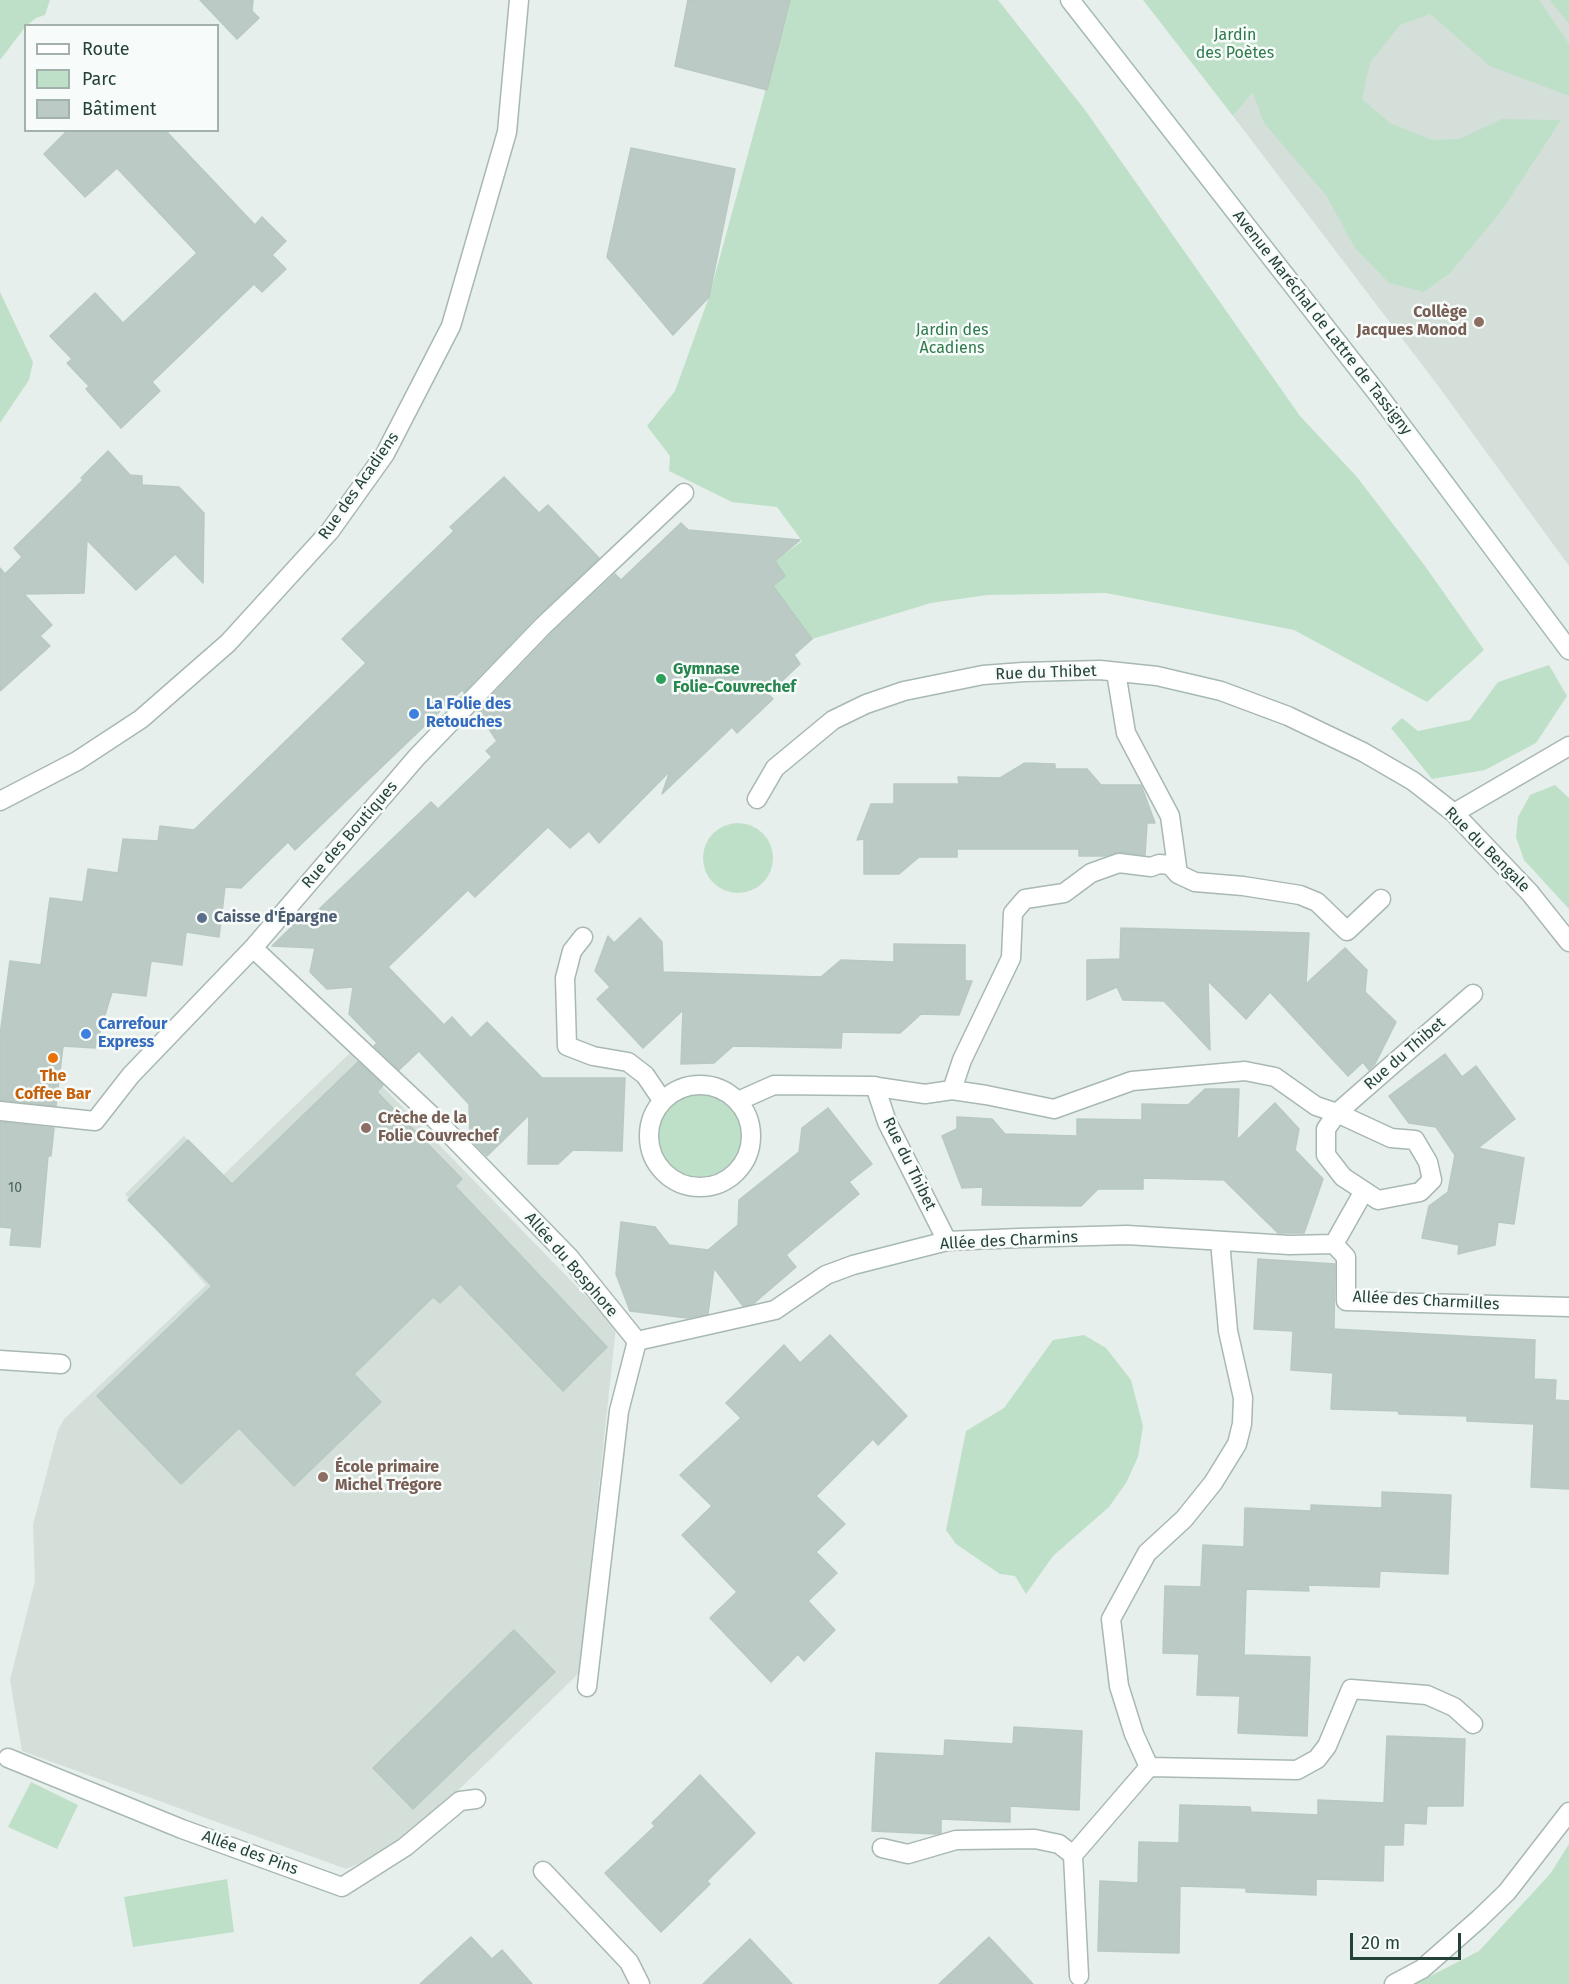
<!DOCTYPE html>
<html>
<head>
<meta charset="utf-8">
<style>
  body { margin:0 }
  #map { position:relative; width:1569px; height:1984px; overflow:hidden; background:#e6efeb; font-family:"Fira Sans",sans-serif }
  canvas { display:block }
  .legend { position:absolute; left:24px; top:24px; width:195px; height:108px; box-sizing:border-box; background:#f7fbf9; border:2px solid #a3b1ad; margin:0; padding:8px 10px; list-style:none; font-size:18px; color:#24423a }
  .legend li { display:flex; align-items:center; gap:12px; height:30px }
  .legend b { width:30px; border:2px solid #a3b1ad }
  .scale { position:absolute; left:1350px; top:1933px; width:111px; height:27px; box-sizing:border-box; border:3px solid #24423a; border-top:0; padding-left:8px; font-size:18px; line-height:21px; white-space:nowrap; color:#24423a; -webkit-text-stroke:4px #f7fbf9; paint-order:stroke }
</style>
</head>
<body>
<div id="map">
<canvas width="1569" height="1984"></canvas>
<ul class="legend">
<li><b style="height:8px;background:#fff"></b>Route</li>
<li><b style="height:16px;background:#bfe0c8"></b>Parc</li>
<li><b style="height:16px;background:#bbcac4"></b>Bâtiment</li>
</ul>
<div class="scale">20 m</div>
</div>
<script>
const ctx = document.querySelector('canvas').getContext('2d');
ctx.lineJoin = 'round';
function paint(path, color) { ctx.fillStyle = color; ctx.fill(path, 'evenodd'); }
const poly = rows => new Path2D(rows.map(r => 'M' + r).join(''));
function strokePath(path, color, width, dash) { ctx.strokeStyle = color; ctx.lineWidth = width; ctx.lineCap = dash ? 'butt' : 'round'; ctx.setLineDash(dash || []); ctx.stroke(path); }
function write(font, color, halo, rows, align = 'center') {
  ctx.font = font + ' "Fira Sans",sans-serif'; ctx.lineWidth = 5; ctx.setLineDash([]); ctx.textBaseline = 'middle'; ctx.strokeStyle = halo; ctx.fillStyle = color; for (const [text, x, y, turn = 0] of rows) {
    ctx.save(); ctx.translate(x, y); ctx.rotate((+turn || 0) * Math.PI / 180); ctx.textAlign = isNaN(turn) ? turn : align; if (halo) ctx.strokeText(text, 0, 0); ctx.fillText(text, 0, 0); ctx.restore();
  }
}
paint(poly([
  [1335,0,1569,0,1569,566,1439,387,1233,116],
  [350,1053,616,1327,579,1673,402,1845,346,1869,22,1751,10,1680,35,1581,33,1525,58,1430,64,1419,206,1285,125,1194,184,1136,223,1175]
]), '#d4dfda');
paint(poly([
  [0,0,50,0,45,15,36,18,26,26,0,60],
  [790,0,998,0,1085,110,1300,416,1357,477,1425,566,1484,650,1427,702,1294,630,1106,593,987,595,931,603,812,639,773,586,785,576,775,561,802,541,777,507,732,502,669,471,670,456,647,426,675,391,709,297],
  [1143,0,1539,0,1569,44,1569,96,1490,66,1430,14,1400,25,1370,63,1362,99,1390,123,1432,140,1459,139,1502,119,1561,120,1502,210,1450,273,1424,292,1389,283,1355,248,1326,195,1264,123,1253,93,1233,116],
  [1550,0,1569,0,1569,24,1552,3],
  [0,292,33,362,29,380,0,423],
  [1549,665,1567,696,1536,743,1485,770,1432,779,1391,728,1402,718,1418,731,1470,720,1498,682],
  [1555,785,1569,798,1569,909,1524,860,1516,837,1518,817,1530,795],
  '703 858a35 35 0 1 1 70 0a35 35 0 1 1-70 0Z',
  '658 1135a42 42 0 1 1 84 0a42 42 0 1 1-84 0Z',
  [1084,1335,1106,1348,1131,1380,1143,1426,1138,1457,1126,1483,1109,1507,1053,1556,1026,1594,1015,1576,1000,1574,956,1544,946,1530,966,1431,1004,1408,1053,1340],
  [31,1782,78,1805,57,1849,8,1827],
  [1569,1844,1569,1984,1415,1984,1479,1951,1550,1874],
  [227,1879,234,1932,133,1947,124,1897]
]), '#bfe0c8');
const building = poly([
  [200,0,253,0,252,11,259,18,237,39,200,0],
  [688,0,790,0,767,90,675,66,688,0],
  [68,130,165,130,255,225,262,217,286,241,272,255,286,269,262,292,254,284,152,382,160,391,121,428,86,389,89,386,67,363,72,359,50,336,95,293,123,323,197,253,117,168,85,197,44,154,68,130],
  [631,148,735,169,709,297,673,335,607,257,631,148],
  [108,451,130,475,142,476,142,485,179,487,204,513,203,583,175,554,136,590,87,540,84,593,24,594,52,625,40,636,50,646,0,691,0,568,5,574,22,557,14,548,83,480,81,478,108,451],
  [504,477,539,513,548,505,599,558,535,618,464,692,462,690,295,850,288,842,241,888,225,887,219,937,186,932,182,965,151,961,146,996,112,992,95,1048,63,1046,56,1106,0,1100,0,1035,10,961,41,965,50,898,83,902,88,869,118,873,123,839,158,841,160,826,194,830,366,663,342,639,454,531,450,527,504,477],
  [681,523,688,530,800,540,775,561,785,576,773,586,812,639,794,655,800,664,768,694,773,699,737,733,732,727,662,794,670,771,599,843,589,831,570,848,548,827,475,897,468,890,388,967,444,1025,452,1017,471,1038,487,1022,542,1078,625,1078,622,1151,573,1150,558,1164,528,1164,529,1115,487,1156,470,1139,469,1104,419,1051,399,1070,374,1046,377,1043,349,1014,353,987,327,989,310,972,315,948,272,946,308,911,312,916,431,802,438,809,492,757,486,751,497,741,477,711,551,634,615,574,621,580,681,523],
  [1025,763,1055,764,1055,769,1087,769,1101,785,1141,785,1155,823,1147,823,1145,855,1120,852,1104,856,1079,856,1079,849,957,849,957,857,919,857,899,874,864,874,864,839,857,840,871,804,894,804,894,784,959,784,958,777,1000,778,1025,763],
  [640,918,662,942,663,972,821,977,841,960,894,962,894,944,965,945,965,981,972,981,959,1015,921,1014,900,1033,842,1032,841,1048,733,1046,714,1063,681,1064,683,1010,643,1048,597,999,610,987,595,971,608,936,614,943,640,918],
  [1121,928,1309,933,1306,984,1345,948,1367,970,1365,992,1396,1022,1375,1064,1369,1070,1363,1062,1348,1076,1270,992,1246,1019,1208,981,1210,1050,1164,1001,1123,1000,1117,987,1087,1000,1087,960,1120,959,1121,928],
  [1445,1054,1462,1077,1476,1066,1515,1119,1478,1148,1524,1158,1514,1224,1498,1222,1495,1245,1458,1254,1459,1245,1422,1238,1429,1206,1448,1192,1455,1155,1436,1127,1409,1123,1389,1096,1445,1054],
  [358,1062,383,1085,377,1092,462,1179,455,1186,607,1347,563,1391,460,1284,440,1303,433,1297,354,1374,381,1402,294,1486,239,1428,181,1484,97,1396,212,1286,128,1200,188,1140,232,1184,358,1062],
  [1205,1089,1239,1089,1237,1140,1275,1103,1299,1129,1295,1150,1323,1179,1304,1233,1278,1233,1224,1180,1143,1178,1143,1189,1098,1189,1081,1206,982,1205,983,1187,962,1188,942,1136,957,1129,957,1117,992,1119,1005,1134,1077,1136,1077,1119,1142,1120,1142,1104,1188,1105,1205,1089],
  [828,1108,872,1164,849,1182,859,1194,786,1255,796,1267,753,1304,743,1306,714,1268,708,1314,687,1318,630,1311,616,1274,621,1222,655,1227,669,1245,708,1250,738,1225,739,1200,799,1152,802,1128,828,1108],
  [0,1122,54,1128,51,1156,48,1156,40,1247,10,1245,12,1228,0,1227,0,1122],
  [1258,1259,1335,1264,1334,1329,1535,1340,1534,1379,1556,1380,1555,1400,1569,1401,1569,1489,1531,1487,1534,1424,1467,1421,1467,1416,1399,1414,1398,1411,1331,1409,1333,1373,1291,1370,1293,1331,1254,1329,1258,1259],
  [830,1335,907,1416,878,1445,873,1439,816,1496,845,1524,816,1552,837,1573,808,1601,835,1630,804,1661,798,1654,771,1682,710,1618,737,1592,682,1535,712,1506,680,1475,741,1418,726,1403,784,1345,800,1363,830,1335],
  [1382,1492,1451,1495,1448,1574,1380,1571,1379,1587,1308,1585,1309,1591,1246,1589,1244,1655,1310,1657,1307,1736,1238,1733,1240,1696,1197,1695,1199,1654,1163,1653,1165,1586,1201,1587,1203,1545,1244,1547,1245,1508,1311,1511,1311,1505,1382,1508,1382,1492],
  [514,1630,555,1672,413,1809,373,1768,514,1630],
  [1014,1727,1082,1731,1079,1810,1010,1806,1010,1822,941,1819,941,1833,936,1834,872,1831,876,1753,944,1756,945,1740,1013,1744,1014,1727],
  [1387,1736,1465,1739,1463,1806,1427,1806,1426,1824,1404,1823,1403,1845,1384,1845,1383,1881,1316,1879,1316,1895,1246,1892,1246,1888,1180,1886,1179,1953,1098,1951,1100,1881,1138,1883,1139,1842,1179,1843,1180,1805,1250,1807,1251,1812,1318,1815,1318,1800,1384,1803,1387,1736],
  [700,1775,755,1833,707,1881,710,1884,661,1932,605,1873,655,1826,652,1823,700,1775],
  [471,1937,492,1959,502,1950,532,1984,420,1984,471,1937],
  [989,1937,1033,1984,939,1984,989,1937],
  [750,1939,792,1984,703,1984,750,1939]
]);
paint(building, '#bbcac4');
strokePath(building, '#b8c9c2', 1.5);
const street = poly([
  [1116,672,1126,733,1170,816,1178,874],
  [757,799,775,768,833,720,866,704,904,691,983,675,1023,672,1100,670,1157,676,1221,691,1288,716,1363,752,1413,781,1454,813,1530,893,1569,942],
  [0,801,77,761,141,719,228,643,330,531,385,454,451,326,507,132,519,0],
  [1454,813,1569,746],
  [583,937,572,951,565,978,567,1046,593,1056,628,1062,645,1075,662,1100],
  [253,948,431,1115,569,1257,637,1341],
  '649 1136a51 51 0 1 1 102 0a51 51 0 1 1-102 0Z',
  [875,1086,887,1122,947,1241],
  [952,1090,962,1060,1011,958,1013,913,1025,899,1064,893,1091,873,1119,863,1151,867,1159,864,1170,865,1178,874,1195,882,1243,886,1300,895,1317,902,1347,931,1381,899],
  [738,1101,774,1085,871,1086,925,1094,952,1090,986,1095,1054,1109,1132,1081,1245,1071,1275,1077,1316,1106,1337,1113,1473,994],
  [0,1111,95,1121,131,1075,253,948,416,758,543,626,684,493],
  [1337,1113,1391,1138,1415,1140,1428,1162,1432,1180,1420,1192,1378,1200,1343,1177,1326,1155,1326,1129,1337,1113],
  [1334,1244,1364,1191],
  [637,1341,775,1310,826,1275,853,1265,947,1241,1019,1238,1127,1235,1289,1245,1334,1244,1346,1257,1346,1301,1569,1307],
  [0,1360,61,1364],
  [587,1687,619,1411,637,1341],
  [8,1758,182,1829,342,1887,405,1847,460,1801,476,1799],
  [1149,1767,1297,1770,1317,1759,1327,1746,1351,1689,1427,1695,1454,1707,1473,1724],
  [882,1848,908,1854,956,1840,1035,1839,1059,1844,1073,1855,1079,1976],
  [1073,1855,1149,1767,1134,1734,1119,1686,1111,1619,1147,1553,1184,1519,1213,1483,1237,1444,1242,1424,1243,1398,1228,1331,1220,1241],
  [543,1871,629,1962,640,1984],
  [1394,1984,1422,1969,1479,1919,1507,1892,1569,1812]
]);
const secondary = poly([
  [1070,0,1377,393,1569,650]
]);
strokePath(street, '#a8b8b2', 21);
strokePath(secondary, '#a4bbb3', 21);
strokePath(street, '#fff', 18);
strokePath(secondary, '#fff', 18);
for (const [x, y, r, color] of [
  [1479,322,6,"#8d6e63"],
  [661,679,6,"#2e9e5b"],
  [414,714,6,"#3f7fe0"],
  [202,918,6,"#5c6f8a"],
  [86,1034,6,"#3f7fe0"],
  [53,1058,6,"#e8710a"],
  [366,1128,6,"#8d6e63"],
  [323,1477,6,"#8d6e63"]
]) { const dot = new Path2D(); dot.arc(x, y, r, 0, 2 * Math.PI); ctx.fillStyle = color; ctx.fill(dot); strokePath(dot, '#f7fbf9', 2); }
write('14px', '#4a645c', null, [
  ["10",15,1188]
]);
write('16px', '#2d7a4b', '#f7fbf9', [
  ["Jardin",1235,36],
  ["des Poètes",1235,54],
  ["Jardin des",952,331],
  ["Acadiens",952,349]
]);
write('bold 16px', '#785e54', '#f7fbf9', [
  ["Collège",1467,313,"right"],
  ["Jacques Monod",1467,331,"right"],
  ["Crèche de la",378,1119],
  ["Folie Couvrechef",378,1137],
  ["École primaire",335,1468],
  ["Michel Trégore",335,1486]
], 'left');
write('16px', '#24423a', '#f7fbf9', [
  ["Avenue Maréchal de Lattre de Tassigny",1322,323,52],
  ["Rue des Acadiens",359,486,-55],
  ["Rue du Thibet",1046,673,-2],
  ["Rue des Boutiques",350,835,-49],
  ["Rue du Bengale",1487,850,45],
  ["Rue du Thibet",1405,1054,-41],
  ["Rue du Thibet",909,1164,64],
  ["Allée des Charmins",1009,1241,-3],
  ["Allée du Bosphore",571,1265,49],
  ["Allée des Charmilles",1426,1301,3],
  ["Allée des Pins",250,1853,20]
]);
write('bold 16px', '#27864d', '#f7fbf9', [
  ["Gymnase",673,670],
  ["Folie-Couvrechef",673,688]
], 'left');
write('bold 16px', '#366cbe', '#f7fbf9', [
  ["La Folie des",426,705],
  ["Retouches",426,723],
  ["Carrefour",98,1025],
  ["Express",98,1043]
], 'left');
write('bold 16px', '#4e5e75', '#f7fbf9', [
  ["Caisse d'Épargne",214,918]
], 'left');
write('bold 16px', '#c56008', '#f7fbf9', [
  ["The",53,1077],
  ["Coffee Bar",53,1095]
]);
</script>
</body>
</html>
